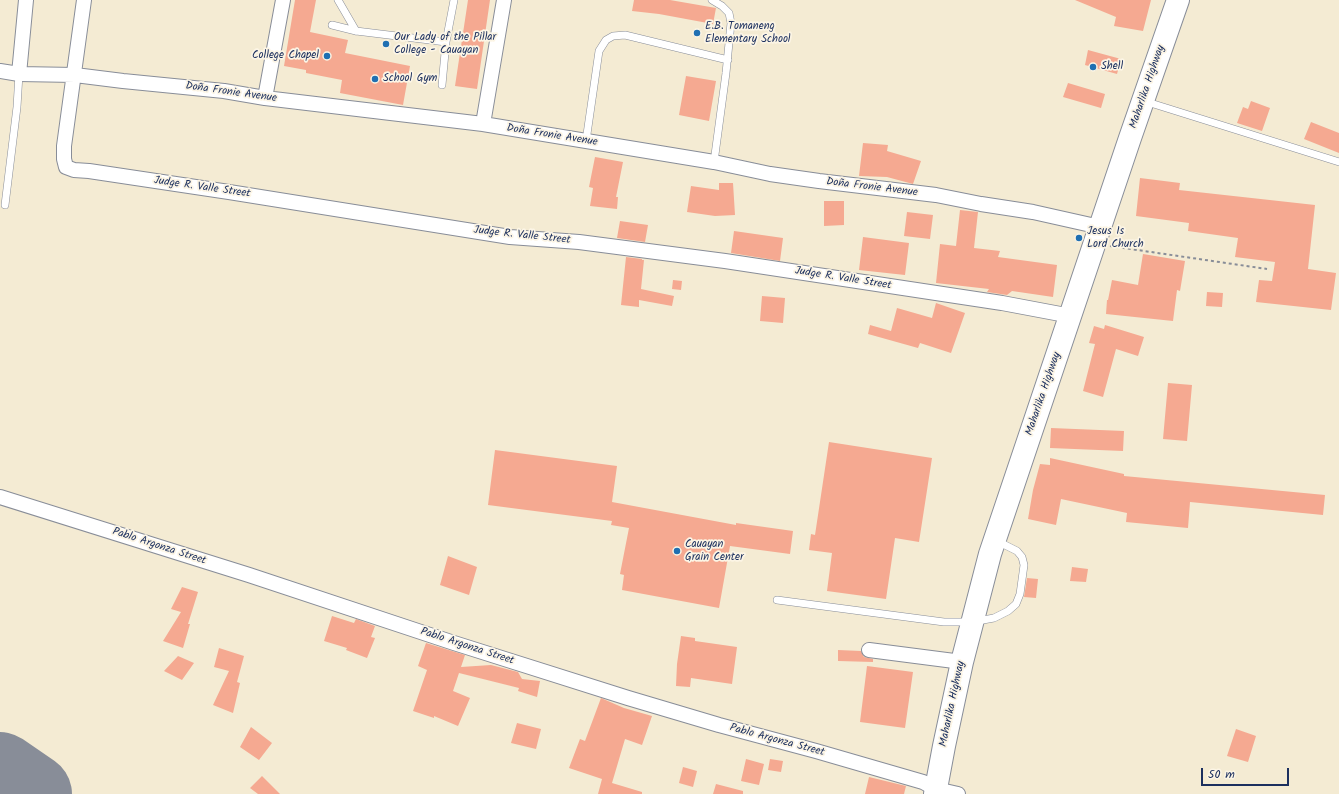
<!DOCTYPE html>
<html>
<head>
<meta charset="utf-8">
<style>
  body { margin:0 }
  #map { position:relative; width:1339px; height:794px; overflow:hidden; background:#f4ebd3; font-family:Kalam,sans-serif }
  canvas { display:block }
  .scale { position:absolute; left:1201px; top:768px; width:88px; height:18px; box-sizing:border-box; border:2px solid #1b2f5e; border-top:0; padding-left:5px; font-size:12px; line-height:14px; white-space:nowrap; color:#1b2f5e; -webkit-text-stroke:3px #fcf5e5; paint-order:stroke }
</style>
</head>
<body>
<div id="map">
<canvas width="1339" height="794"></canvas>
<div class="scale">50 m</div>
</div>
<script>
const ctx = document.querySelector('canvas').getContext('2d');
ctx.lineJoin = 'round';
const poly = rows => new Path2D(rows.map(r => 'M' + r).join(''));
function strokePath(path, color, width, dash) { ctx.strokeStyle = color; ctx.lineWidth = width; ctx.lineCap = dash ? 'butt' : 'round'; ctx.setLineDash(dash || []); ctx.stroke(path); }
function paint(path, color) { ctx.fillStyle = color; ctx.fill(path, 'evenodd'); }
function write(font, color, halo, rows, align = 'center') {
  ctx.font = font + ' Kalam,sans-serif'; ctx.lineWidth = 3.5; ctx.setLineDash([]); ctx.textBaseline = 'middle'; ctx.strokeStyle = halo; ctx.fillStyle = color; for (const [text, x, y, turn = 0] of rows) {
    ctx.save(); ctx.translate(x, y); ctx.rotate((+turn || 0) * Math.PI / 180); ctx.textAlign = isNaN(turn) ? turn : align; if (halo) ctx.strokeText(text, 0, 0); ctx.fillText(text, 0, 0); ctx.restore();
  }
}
strokePath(poly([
  [0,772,32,794]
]), '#888d98', 80);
paint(poly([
  [295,0,316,0,310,32,348,40,345,53,410,66,403,105,340,93,342,80,306,73,306,70,284,66],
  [468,0,490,0,477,89,455,86],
  [634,0,670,0,716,8,713,24,659,14,632,11],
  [1075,0,1151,0,1143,31,1114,26,1116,17],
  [1088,50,1121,59,1117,74,1085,65],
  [686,76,716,81,709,121,679,115],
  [1068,83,1105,94,1101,108,1063,97],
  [1251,101,1270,108,1262,131,1237,123,1243,107,1248,109],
  [1311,122,1339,133,1339,153,1304,139],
  [863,143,888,145,887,151,921,161,913,184,887,177,859,176],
  [595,157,623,162,616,197,618,197,617,209,590,206,593,188,589,187],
  [1140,178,1180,183,1179,190,1315,205,1308,269,1336,273,1331,310,1256,302,1259,280,1272,281,1275,262,1235,257,1238,238,1188,231,1189,223,1136,216],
  [719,183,733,183,735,215,715,216,687,212,691,186,719,190],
  [824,201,844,201,844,225,824,226],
  [960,210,978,212,974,248,1000,251,998,257,1057,265,1053,297,1012,291,1007,295,987,292,989,289,936,283,940,244,956,246],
  [907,212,933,215,930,239,904,236],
  [620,221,648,225,645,242,617,238],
  [734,231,783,238,780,261,731,253],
  [863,237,909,243,905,275,859,270],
  [1143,254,1185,261,1180,291,1177,290,1173,321,1106,314,1107,300,1108,300,1112,280,1138,285],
  [626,257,642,259,642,260,644,260,641,289,674,296,672,306,639,300,639,307,621,305],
  [673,280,682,281,681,290,672,289],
  [1207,292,1223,293,1222,307,1206,306],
  [762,296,785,298,783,323,760,321],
  [936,303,965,313,951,353,920,343,918,348,868,334,870,325,891,331,897,308,932,318],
  [1105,325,1144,337,1138,356,1116,349,1103,397,1083,391,1095,344,1089,343,1094,326,1104,329],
  [1168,383,1192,385,1187,441,1163,439],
  [1051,428,1124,431,1123,451,1050,448],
  [829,442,932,458,919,542,895,538,886,599,827,591,832,553,809,550,811,534,815,535],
  [495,450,617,466,612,502,736,525,736,523,793,531,790,554,730,546,719,608,622,590,624,575,620,574,629,528,611,525,612,521,488,505],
  [1050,458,1124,474,1124,476,1325,495,1323,515,1190,502,1188,528,1126,522,1127,513,1061,499,1056,525,1028,519,1033,490,1040,464,1050,465],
  [448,556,477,567,469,595,440,585],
  [1072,567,1088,569,1086,582,1070,581],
  [1027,578,1038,579,1036,598,1024,597],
  [182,587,198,592,188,624,190,624,183,648,163,641,181,612,171,609],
  [332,616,354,623,356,619,375,626,371,637,375,638,367,658,346,650,347,648,324,641],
  [681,636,695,638,695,641,737,647,732,684,691,678,690,687,676,686,677,664],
  [426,643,465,655,461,667,491,665,518,672,522,679,540,681,537,697,518,691,519,688,459,673,453,691,470,698,458,726,434,716,434,718,413,711,427,670,418,666],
  [219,648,244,656,237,682,240,683,233,713,213,705,229,671,214,667],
  [838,650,861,651,864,657,873,659,873,662,838,661],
  [178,656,194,663,182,680,164,671],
  [867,666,913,672,905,728,860,722],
  [601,698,624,708,652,716,642,745,625,739,612,783,642,792,642,794,598,794,602,779,569,768,580,739,585,741],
  [517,723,541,729,536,749,511,743],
  [251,727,272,743,259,760,240,747],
  [1236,729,1256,736,1248,762,1227,756],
  [746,759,764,764,759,785,741,781],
  [770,759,783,761,781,772,768,770],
  [683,767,697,771,693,787,679,783],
  [262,776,280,794,258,794,250,788],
  [869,777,906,786,904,794,865,794],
  [716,784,743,791,743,794,713,794]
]), '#f5a991');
const lane = poly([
  [338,0,356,31],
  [712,0,722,6,729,13,731,23,726,73,714,162],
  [332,25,356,31,446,42],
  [442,85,446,42,454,0],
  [1144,101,1339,162],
  [586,141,599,51,606,40,613,36,625,35,728,60],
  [5,205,17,107,19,74],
  [777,600,944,622,972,622,994,618,1008,611,1016,604,1020,594,1024,565,1022,557,1017,551,997,541]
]);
const street = poly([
  [84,0,64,146,64,159,66,167,74,170,89,171,229,192,510,237,579,242,725,261,1002,303,1071,316],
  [0,71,19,74,75,75,123,81,224,91,265,98,483,124,714,162,770,174,819,181,936,195,981,204,1033,212,1100,227],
  [19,74,26,0],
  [265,98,283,0],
  [483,124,504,0],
  [0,497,249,575,454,643,628,698,719,725,816,751,923,782,936,789,958,794],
  [869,650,962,662]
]);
const highway = poly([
  [935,794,944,746,962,662,990,554,1130,138,1178,0]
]);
strokePath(lane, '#888d98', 8);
strokePath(street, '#888d98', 16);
strokePath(highway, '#888d98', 24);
strokePath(poly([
  [1110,246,1267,269]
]), '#888d98', 2, [3, 3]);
strokePath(lane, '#fff', 7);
strokePath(street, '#fff', 14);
strokePath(highway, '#fff', 22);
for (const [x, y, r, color] of [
  [697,33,4,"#1f6fb2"],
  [386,44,4,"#1f6fb2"],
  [327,56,4,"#1f6fb2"],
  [1093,67,4,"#1f6fb2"],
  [375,79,4,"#1f6fb2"],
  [1079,238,4,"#1f6fb2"],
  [677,551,4,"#1f6fb2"]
]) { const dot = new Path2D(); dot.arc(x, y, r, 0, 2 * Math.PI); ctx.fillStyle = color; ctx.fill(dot); strokePath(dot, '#fcf5e5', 1.5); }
write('11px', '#1b2f5e', '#fcf5e5', [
  ["E.B. Tomaneng",705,27],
  ["Elementary School",705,40],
  ["Our Lady of the Pillar",394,38],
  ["College - Cauayan",394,51],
  ["College Chapel",319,56,"right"],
  ["Shell",1101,67],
  ["School Gym",383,79],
  ["Jesus Is",1087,232],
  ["Lord Church",1087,245],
  ["Cauayan",685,545],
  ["Grain Center",685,558]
], 'left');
write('11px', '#1b2f5e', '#fcf5e5', [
  ["Maharlika Highway",1148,87,-71],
  ["Doña Fronie Avenue",231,93,8],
  ["Doña Fronie Avenue",552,136,9],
  ["Judge R. Valle Street",202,188,8],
  ["Doña Fronie Avenue",872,188,7],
  ["Judge R. Valle Street",522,236,6],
  ["Judge R. Valle Street",843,279,9],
  ["Maharlika Highway",1044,394,-71],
  ["Pablo Argonza Street",159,547,18],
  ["Pablo Argonza Street",467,647,18],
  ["Maharlika Highway",953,704,-78],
  ["Pablo Argonza Street",777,741,15]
]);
</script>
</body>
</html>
